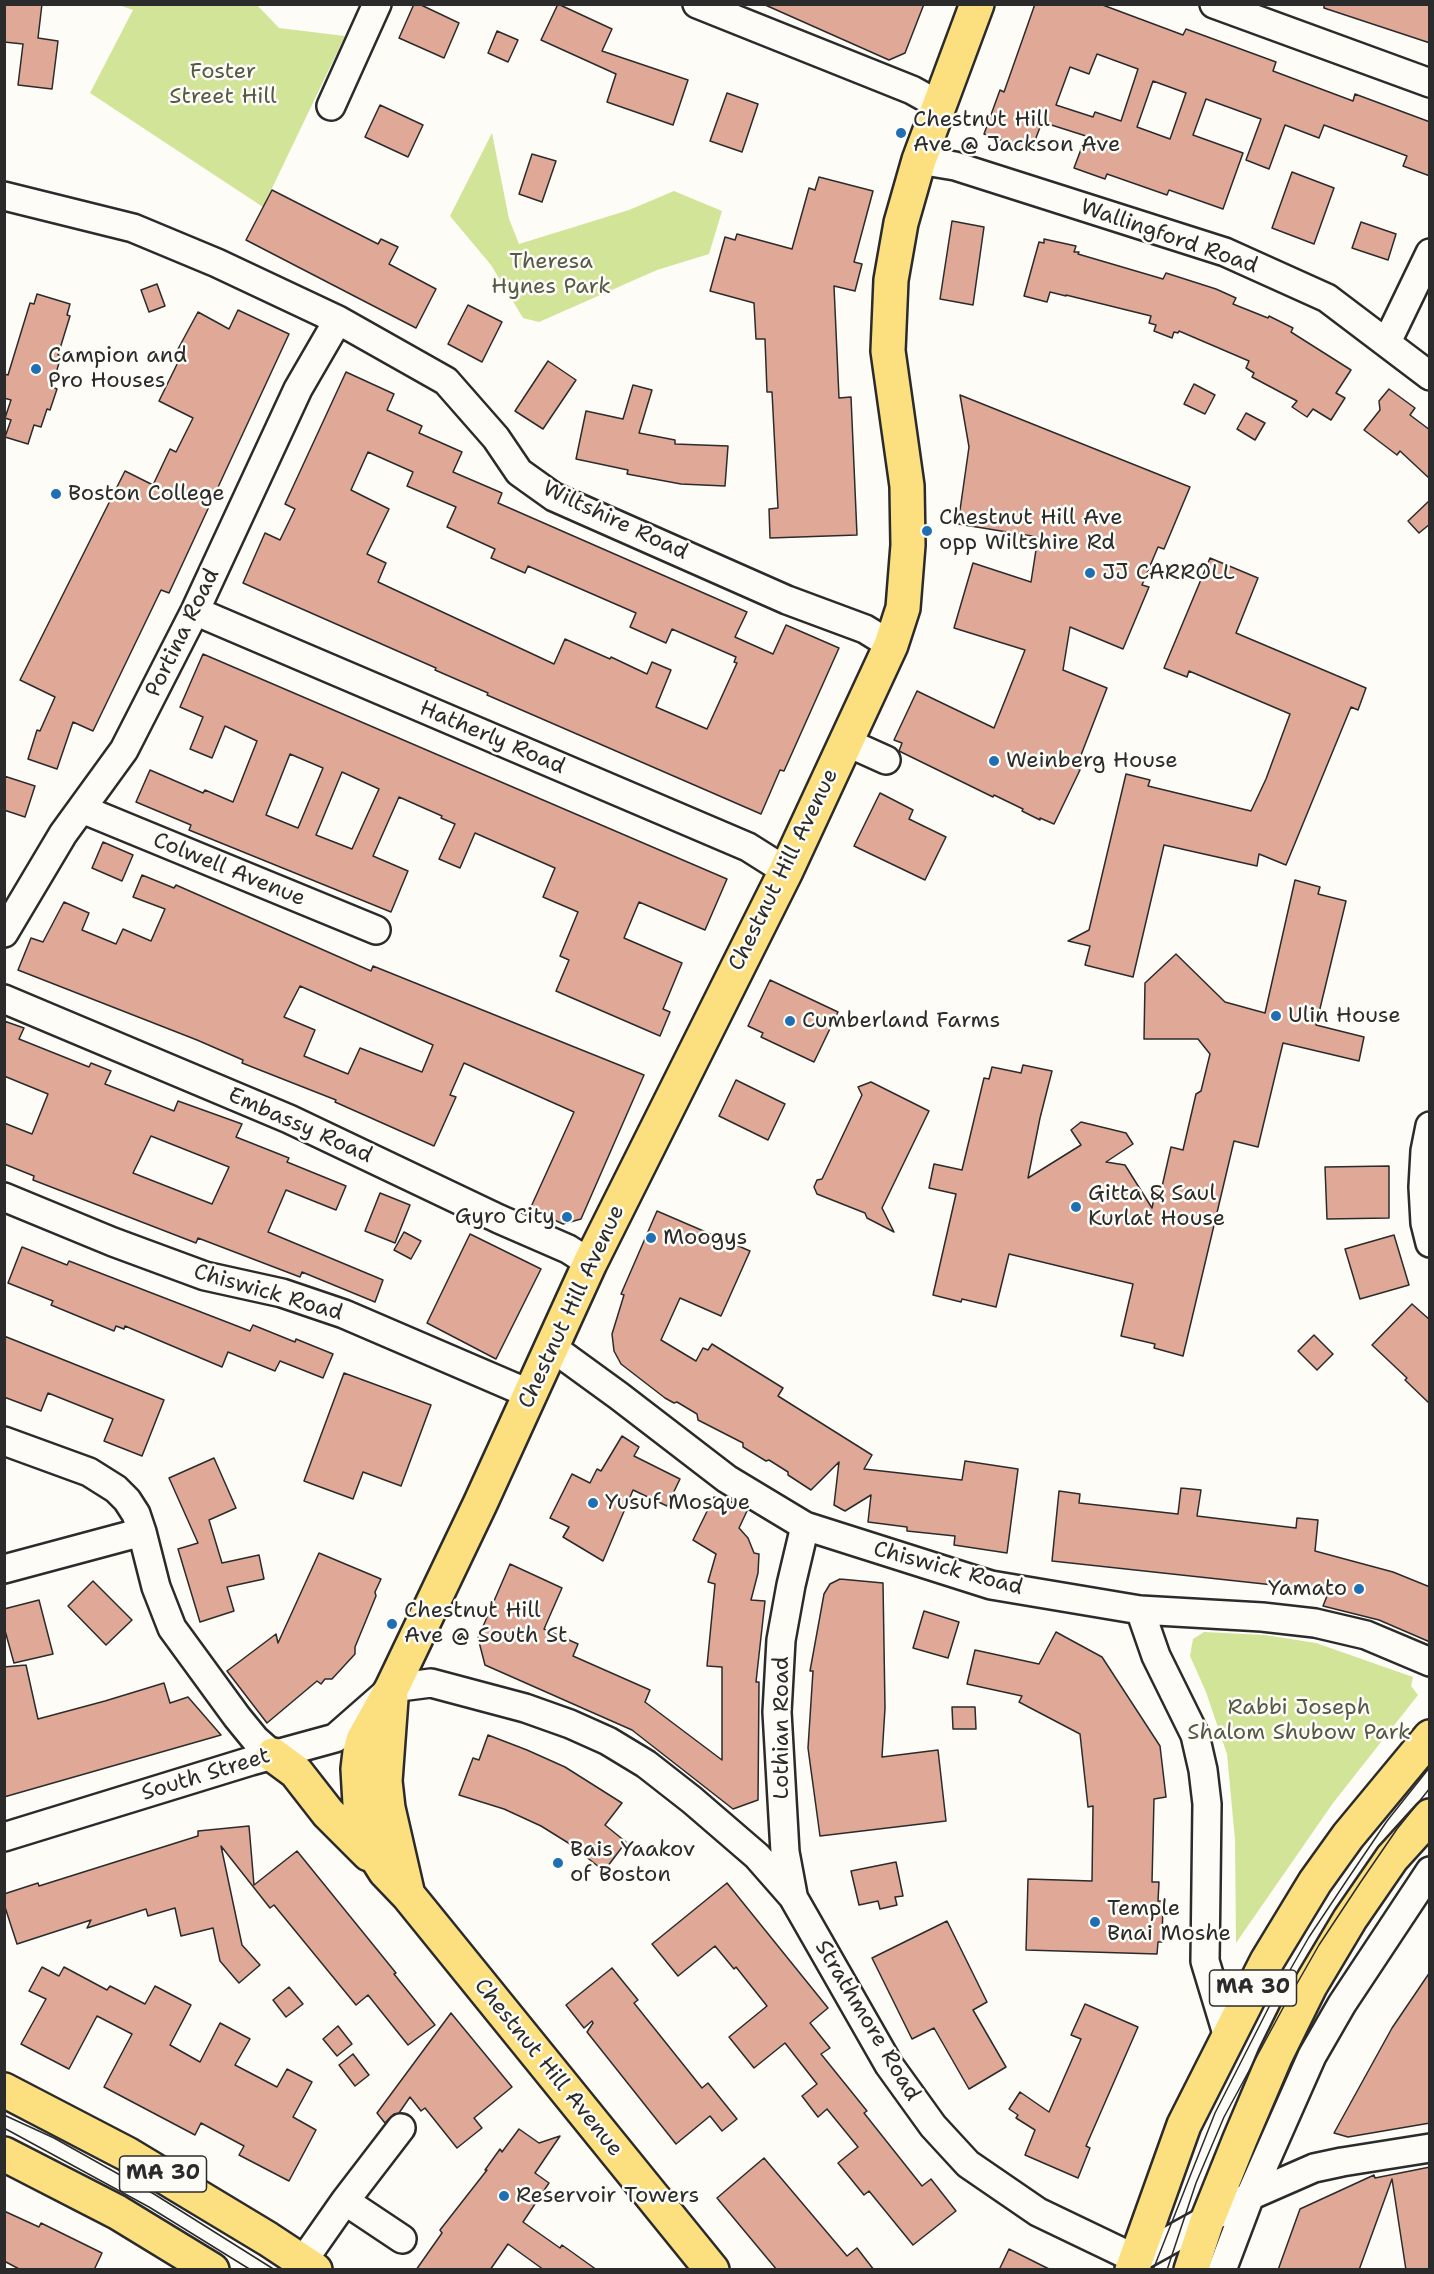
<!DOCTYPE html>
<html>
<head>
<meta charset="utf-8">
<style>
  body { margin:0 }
  #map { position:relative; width:1434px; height:2274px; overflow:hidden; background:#fdfcf7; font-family:"Shantell Sans",sans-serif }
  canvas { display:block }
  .frame { position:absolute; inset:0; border:6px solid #2b2b2b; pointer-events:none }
</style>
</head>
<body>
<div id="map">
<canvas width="1434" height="2274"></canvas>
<div class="frame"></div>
</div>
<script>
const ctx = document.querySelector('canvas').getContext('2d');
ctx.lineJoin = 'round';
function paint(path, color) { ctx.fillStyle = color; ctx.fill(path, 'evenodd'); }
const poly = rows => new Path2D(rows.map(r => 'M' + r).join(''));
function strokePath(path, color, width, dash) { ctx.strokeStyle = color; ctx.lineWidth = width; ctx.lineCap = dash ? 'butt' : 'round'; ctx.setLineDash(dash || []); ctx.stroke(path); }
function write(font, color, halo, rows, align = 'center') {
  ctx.font = font + ' "Shantell Sans",sans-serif'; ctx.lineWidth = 5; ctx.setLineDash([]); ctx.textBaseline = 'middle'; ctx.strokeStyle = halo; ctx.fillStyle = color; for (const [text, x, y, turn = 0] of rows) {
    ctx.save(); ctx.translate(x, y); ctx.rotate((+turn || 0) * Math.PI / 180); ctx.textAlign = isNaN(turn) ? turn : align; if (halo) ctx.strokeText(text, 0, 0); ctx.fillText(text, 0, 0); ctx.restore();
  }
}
paint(poly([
  [119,5,257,5,279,28,345,36,263,207,90,93,133,10],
  [492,133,509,219,519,244,629,210,674,191,722,211,709,254,657,270,539,322,523,318,491,265,450,216],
  [1204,1632,1265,1635,1316,1643,1413,1677,1411,1686,1418,1695,1333,1803,1236,1943,1235,1840,1227,1754,1206,1692,1190,1656,1193,1639]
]), '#d2e498');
const building = poly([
  [4,4,42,4,38,38,58,41,52,89,18,85,23,44,4,42,4,4],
  [414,4,419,4,459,23,444,58,399,38,414,4],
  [558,4,612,29,602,51,688,80,673,125,607,102,616,74,541,40,558,4],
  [763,4,924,4,905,53,889,60,763,4],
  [1035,4,1100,4,1183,35,1186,29,1276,62,1273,71,1353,101,1355,94,1430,122,1430,176,1403,166,1407,156,1324,125,1319,138,1285,125,1269,169,1246,160,1261,119,1206,99,1193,135,1243,153,1223,209,1169,190,1167,195,1107,174,1105,179,1074,168,1086,136,1042,122,1031,151,984,134,1000,90,1004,92,1035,4],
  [1097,54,1138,69,1121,121,1095,112,1093,117,1056,105,1070,67,1089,74,1097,54],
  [1153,81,1186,93,1170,139,1137,127,1153,81],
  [1324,4,1430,4,1430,43,1324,8,1324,4],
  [497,31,518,40,508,62,488,53,497,31],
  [727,93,758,104,742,152,710,141,727,93],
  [380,105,423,125,408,157,365,137,380,105],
  [532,154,556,161,542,202,519,194,532,154],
  [1292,172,1334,188,1314,244,1272,228,1292,172],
  [819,177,873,191,854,262,862,264,855,291,834,286,839,398,851,397,857,535,770,538,769,509,778,508,772,392,767,392,765,339,756,339,754,303,710,291,725,237,735,240,737,234,792,249,809,188,815,190,819,177],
  [272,190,378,244,381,239,398,247,389,264,436,289,416,328,246,240,272,190],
  [952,221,984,227,973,305,940,299,952,221],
  [1361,222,1396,234,1388,260,1352,248,1361,222],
  [1044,239,1076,246,1074,252,1079,252,1078,254,1163,279,1166,273,1216,289,1236,298,1233,304,1268,318,1269,316,1293,328,1291,332,1351,370,1336,393,1345,398,1331,420,1313,409,1307,417,1292,407,1297,401,1252,377,1254,373,1246,368,1249,361,1179,331,1178,333,1174,332,1172,338,1154,331,1156,325,1149,323,1151,316,1066,295,1066,296,1050,292,1047,302,1024,296,1039,242,1044,243,1044,239],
  [157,284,165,306,149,312,141,290,157,284],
  [37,294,70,304,67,315,70,316,58,355,61,356,52,387,57,389,50,410,47,409,41,427,34,425,28,444,5,437,11,420,5,418,11,400,4,398,4,374,8,375,30,303,34,304,37,294],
  [468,305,502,322,482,362,448,344,468,305],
  [238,310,289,334,169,593,161,590,93,731,73,722,57,769,28,759,37,730,40,731,55,697,20,680,125,471,153,485,170,449,176,452,193,418,159,401,183,352,178,349,198,312,229,329,238,310],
  [548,361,576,380,543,429,515,411,548,361],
  [346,372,394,394,387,410,422,426,419,433,462,452,453,472,502,493,498,503,747,612,735,637,773,654,786,625,839,648,784,771,780,770,761,814,487,695,488,693,435,670,436,668,243,583,265,533,280,540,295,509,285,504,346,372],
  [368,452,413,472,407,486,456,507,447,527,495,549,491,558,525,573,528,566,636,613,630,627,666,643,672,629,736,657,734,662,737,663,707,729,656,707,671,670,652,662,647,674,611,657,610,659,565,639,554,664,378,582,386,563,367,554,389,509,351,490,368,452],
  [1194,384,1215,395,1205,414,1184,404,1194,384],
  [633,385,652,390,639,433,675,440,675,444,728,446,725,486,681,484,627,474,628,470,576,459,586,411,623,419,633,385],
  [1389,389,1415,408,1410,415,1430,430,1430,479,1400,451,1397,455,1364,430,1380,410,1379,401,1389,389],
  [960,395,1190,487,1164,549,1158,547,1142,585,1149,587,1123,649,1070,627,1063,670,1107,688,1076,768,1080,770,1054,824,1040,818,1040,820,1022,811,1023,809,994,795,993,797,899,751,902,743,894,740,917,691,994,728,1025,650,954,628,973,563,1031,582,1038,537,958,524,969,447,960,395],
  [1246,413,1265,423,1255,440,1237,429,1246,413],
  [1430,500,1430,524,1419,533,1408,521,1430,500],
  [1210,558,1258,578,1236,633,1366,688,1358,710,1351,707,1286,865,1259,854,1257,866,1164,845,1133,977,1085,965,1090,946,1068,941,1089,930,1126,774,1150,780,1148,786,1251,811,1266,779,1290,714,1189,671,1187,677,1164,668,1210,558],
  [203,654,727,879,705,930,639,902,624,938,682,963,663,1009,670,1012,660,1036,556,991,569,960,560,956,578,912,543,897,555,868,475,833,460,868,439,859,455,824,441,818,442,816,399,797,373,856,408,871,391,912,189,830,191,825,136,802,150,770,203,793,205,790,233,802,257,741,225,726,212,758,190,749,203,717,180,707,203,654],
  [290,754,323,768,298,828,266,815,290,754],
  [342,772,379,789,352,849,316,835,342,772],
  [4,776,35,786,25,817,4,810,4,776],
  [880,793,913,810,909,819,946,837,925,880,854,846,880,793],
  [103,842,133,855,122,881,92,868,103,842],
  [142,875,174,888,176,885,371,971,373,966,644,1075,581,1219,563,1224,530,1209,574,1112,464,1063,450,1095,456,1097,434,1146,335,1102,336,1100,242,1063,243,1060,197,1040,18,970,31,938,43,942,64,902,89,913,82,930,116,944,123,929,151,941,165,909,133,897,142,875],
  [300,986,433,1045,422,1072,360,1048,348,1074,304,1056,315,1030,284,1017,300,986],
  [1295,880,1320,887,1318,894,1346,901,1316,1025,1364,1037,1359,1061,1283,1043,1258,1147,1234,1141,1183,1356,1154,1348,1155,1344,1121,1336,1133,1284,1009,1254,996,1307,962,1299,961,1302,933,1295,956,1194,929,1188,934,1164,962,1170,984,1078,989,1079,992,1067,1021,1073,1023,1065,1052,1071,1040,1118,1028,1178,1081,1145,1071,1130,1081,1122,1126,1133,1133,1144,1106,1162,1125,1165,1152,1208,1157,1185,1161,1191,1171,1147,1183,1150,1196,1094,1201,1091,1210,1054,1198,1039,1144,1039,1145,983,1176,954,1225,1002,1265,1013,1295,880],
  [770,980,838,1012,814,1062,761,1037,763,1033,748,1026,770,980],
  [4,1021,24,1028,19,1039,89,1067,91,1063,111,1071,105,1084,174,1111,178,1101,242,1124,236,1137,289,1158,287,1162,346,1186,336,1210,286,1190,268,1232,383,1280,375,1302,302,1272,300,1277,198,1238,196,1243,33,1180,34,1176,4,1164,4,1123,32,1134,48,1094,4,1076,4,1021],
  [151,1136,229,1167,212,1204,133,1173,151,1136],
  [736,1080,785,1104,768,1140,719,1116,736,1080],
  [871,1082,929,1111,882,1208,894,1232,867,1218,865,1213,817,1194,814,1187,817,1180,822,1179,862,1095,858,1087,871,1082],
  [1389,1166,1389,1218,1327,1219,1325,1167,1389,1166],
  [380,1193,410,1205,395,1243,365,1231,380,1193],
  [657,1211,750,1251,721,1316,680,1298,661,1340,696,1361,703,1348,708,1350,712,1344,783,1388,778,1396,872,1455,864,1469,962,1480,965,1461,1018,1469,1007,1553,954,1545,955,1536,907,1531,907,1527,868,1522,871,1495,845,1511,834,1505,839,1462,811,1490,788,1475,788,1472,769,1460,766,1461,743,1447,743,1443,698,1420,697,1414,677,1402,674,1403,665,1398,621,1364,614,1351,612,1334,624,1295,621,1294,657,1211],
  [404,1232,421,1241,411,1259,394,1250,404,1232],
  [470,1234,541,1269,496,1359,427,1323,470,1234],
  [1394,1235,1409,1285,1360,1299,1345,1249,1394,1235],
  [22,1247,67,1265,69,1261,250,1331,253,1325,295,1342,296,1339,333,1354,323,1378,280,1361,275,1371,228,1352,222,1367,125,1326,124,1329,116,1326,114,1331,51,1305,53,1301,8,1283,22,1247],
  [1412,1304,1430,1320,1430,1404,1405,1380,1407,1378,1372,1345,1412,1304],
  [1314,1335,1333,1354,1317,1370,1298,1351,1314,1335],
  [4,1336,164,1400,142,1456,104,1441,113,1419,48,1393,41,1411,4,1397,4,1336],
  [344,1373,431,1405,401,1486,363,1472,353,1499,304,1481,344,1373],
  [622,1436,639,1447,634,1456,680,1479,667,1506,633,1490,603,1561,563,1537,569,1527,550,1518,572,1474,590,1483,597,1469,601,1471,622,1436],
  [214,1458,236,1508,209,1520,222,1563,259,1555,264,1579,227,1587,234,1611,200,1622,178,1549,198,1543,169,1478,214,1458],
  [1181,1488,1201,1490,1197,1516,1296,1528,1297,1518,1318,1520,1315,1551,1393,1572,1430,1587,1430,1642,1379,1620,1323,1606,1329,1591,1052,1561,1059,1491,1080,1494,1079,1503,1178,1514,1181,1488],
  [714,1497,730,1501,747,1511,739,1528,748,1538,754,1553,759,1554,758,1573,751,1600,765,1601,756,1682,759,1682,758,1800,733,1809,632,1730,485,1665,478,1638,510,1564,562,1588,544,1629,578,1644,573,1656,650,1690,645,1702,722,1760,722,1667,707,1666,715,1584,708,1582,716,1554,693,1540,714,1497],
  [319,1553,381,1579,375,1592,376,1596,355,1647,355,1654,332,1679,325,1679,321,1684,317,1681,267,1723,227,1671,276,1634,278,1643,319,1553],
  [840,1579,883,1583,885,1708,882,1757,938,1750,946,1821,820,1836,808,1748,813,1671,810,1671,824,1594,830,1584,840,1579],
  [93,1581,132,1620,106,1645,68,1606,93,1581],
  [39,1600,53,1654,14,1663,4,1627,4,1609,39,1600],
  [924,1611,959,1622,948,1658,913,1648,924,1611],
  [1056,1632,1102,1657,1160,1746,1166,1797,1154,1799,1152,1882,1159,1882,1158,1901,1163,1901,1162,1942,1158,1942,1157,1954,1026,1950,1028,1879,1092,1881,1093,1806,1088,1807,1080,1734,1019,1702,1022,1696,967,1684,975,1650,1039,1664,1056,1632],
  [26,1665,38,1719,105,1701,164,1683,170,1703,188,1697,221,1735,4,1797,4,1667,26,1665],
  [952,1707,975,1707,976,1729,953,1729,952,1707],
  [488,1735,527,1750,565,1767,622,1803,605,1825,626,1842,604,1871,570,1844,541,1826,504,1809,459,1795,473,1758,479,1760,488,1735],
  [249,1826,254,1885,297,1851,396,1973,394,1974,435,2025,408,2045,368,1995,356,2005,274,1905,270,1908,221,1846,242,1945,260,1965,239,1983,220,1961,213,1928,181,1936,175,1908,148,1916,146,1909,87,1928,91,1920,17,1944,4,1904,4,1894,38,1883,39,1886,198,1836,198,1831,249,1826],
  [896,1862,903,1896,895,1897,897,1905,880,1909,878,1901,859,1905,851,1871,896,1862],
  [727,1883,828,2008,810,2023,830,2048,821,2054,867,2111,864,2113,922,2186,931,2179,956,2211,913,2245,869,2191,864,2195,838,2163,858,2147,827,2109,818,2117,802,2096,817,2084,785,2043,754,2068,729,2037,767,2006,736,1967,734,1969,715,1946,678,1976,652,1944,727,1883],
  [947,1921,987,2002,973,2010,1006,2067,969,2089,934,2028,912,2039,872,1958,947,1921],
  [42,1967,59,1976,64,1967,107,1990,110,1986,145,2004,155,1986,191,2005,170,2045,200,2062,220,2023,250,2039,235,2065,277,2087,287,2069,312,2082,293,2117,316,2130,289,2181,239,2155,244,2146,201,2123,195,2135,104,2087,132,2034,97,2016,69,2069,21,2044,46,1999,29,1991,42,1967],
  [612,1968,638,2000,634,2003,702,2088,708,2083,737,2119,722,2131,710,2116,676,2144,587,2032,593,2023,592,2021,584,2028,566,2005,612,1968],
  [1430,1972,1430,2123,1348,2137,1334,2133,1392,2028,1430,1972],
  [289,1987,303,2004,286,2017,273,2000,289,1987],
  [1085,2004,1138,2027,1086,2146,1090,2148,1078,2178,1025,2155,1035,2130,1016,2118,1018,2115,1009,2109,1020,2092,1049,2112,1081,2039,1071,2035,1085,2004],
  [451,2013,512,2087,474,2118,482,2128,457,2148,425,2108,421,2111,410,2097,399,2113,394,2114,385,2123,377,2113,451,2013],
  [338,2026,352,2044,337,2056,323,2039,338,2026],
  [353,2054,369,2075,355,2086,339,2065,353,2054],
  [519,2129,539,2143,560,2136,535,2173,549,2183,523,2222,560,2248,562,2245,597,2270,544,2270,508,2244,490,2270,416,2270,442,2233,440,2230,487,2170,485,2170,500,2149,502,2152,519,2129],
  [764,2158,847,2256,857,2248,874,2270,777,2270,717,2198,764,2158],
  [1430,2167,1430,2270,1406,2270,1392,2179,1359,2270,1278,2270,1300,2209,1374,2175,1375,2178,1430,2167],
  [4,2211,39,2227,41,2223,102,2253,94,2270,21,2270,4,2261,4,2211],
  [1009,2249,1051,2270,999,2270,1009,2249]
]);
paint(building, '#e0a897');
strokePath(building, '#2b2b2b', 1.5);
const minor = poly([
  [697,4,912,90,939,105],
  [1214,4,1430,83],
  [331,106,377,4],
  [919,160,955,166,1225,252,1327,298,1430,376],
  [4,196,133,228,217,263,338,320,446,381,496,438,519,472,554,497,787,600,865,629,891,645],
  [1387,342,1430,253],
  [195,611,748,847,786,871],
  [846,742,886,760],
  [82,809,376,930],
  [4,933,63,834,124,750,195,611,298,389,338,320],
  [4,999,289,1119,499,1219,568,1249,590,1263],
  [1430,1126,1425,1151,1423,1187,1425,1223,1430,1243],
  [4,1197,113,1242,205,1276,282,1293,344,1314,530,1394],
  [553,1348,619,1396,727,1479,805,1526,991,1585,1140,1610,1262,1617,1315,1623,1366,1635,1430,1662],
  [4,1441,89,1472,116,1489,127,1500,136,1514,142,1532,156,1587,172,1628,237,1717,255,1739,273,1755],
  [4,1569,142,1532],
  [1140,1610,1156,1656,1195,1735,1203,1770,1207,1804,1205,1961,1228,2037],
  [4,1837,251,1761,335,1738,392,1688,431,1683,525,1708,570,1724,608,1741,646,1764,692,1800,757,1856,793,1897,889,2065,933,2126,968,2164,1038,2212,1136,2259,1250,2196,1314,2168,1342,2162,1430,2148],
  [793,1895,785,1852,777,1712,781,1640,791,1585,805,1526],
  [345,2201,401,2128],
  [303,2261,345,2201,402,2239],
  [1222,2270,1250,2196,1312,2056,1342,2004,1430,1871]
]);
const major = poly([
  [391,1699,385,1781,388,1808,407,1891],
  [273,1755,296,1772,328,1813,369,1854],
  [4,2090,127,2154,268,2239,315,2270],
  [4,2154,117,2212,212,2270],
  [712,2270,408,1895,385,1871,373,1852,361,1821,358,1769,360,1752,363,1740,392,1688,480,1504,590,1263,786,871,891,645,903,608,908,545,907,486,888,351,891,280,901,223,919,160,977,4],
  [1132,2270,1184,2125,1267,1961,1315,1882,1348,1836,1430,1737],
  [1191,2270,1207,2221,1240,2139,1275,2057,1310,1986,1350,1919,1392,1858,1430,1816]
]);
strokePath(minor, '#2b2b2b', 32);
strokePath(major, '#2b2b2b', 38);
strokePath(minor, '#fdfcf7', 27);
strokePath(major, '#fce080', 33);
strokePath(poly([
  [4,2115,54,2138,154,2194,275,2270],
  [4,2128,149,2207,251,2270],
  [1153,2270,1215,2113,1271,2003,1309,1937,1349,1877,1387,1821,1430,1767],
  [1167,2270,1196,2183,1224,2117,1283,2008,1319,1945,1360,1883,1397,1829,1430,1788]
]), '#2b2b2b', 1.5);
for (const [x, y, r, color] of [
  [901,133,6,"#1f6fb2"],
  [36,369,6,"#1f6fb2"],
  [56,494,6,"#1f6fb2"],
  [927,531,6,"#1f6fb2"],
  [1090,573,6,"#1f6fb2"],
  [994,761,6,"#1f6fb2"],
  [1276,1016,6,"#1f6fb2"],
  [790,1021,6,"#1f6fb2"],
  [1076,1207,6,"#1f6fb2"],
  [567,1217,6,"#1f6fb2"],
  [651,1238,6,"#1f6fb2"],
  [593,1503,6,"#1f6fb2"],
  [1359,1589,6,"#1f6fb2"],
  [392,1624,6,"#1f6fb2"],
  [558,1863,6,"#1f6fb2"],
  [1095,1922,6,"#1f6fb2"],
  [504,2196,6,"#1f6fb2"]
]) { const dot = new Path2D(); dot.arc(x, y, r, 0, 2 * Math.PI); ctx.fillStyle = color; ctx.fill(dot); strokePath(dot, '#fdfcf7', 2); }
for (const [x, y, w] of [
  [1253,1988,87],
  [163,2174,87]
]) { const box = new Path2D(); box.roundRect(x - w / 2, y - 18, w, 36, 4.5); ctx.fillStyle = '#fdfcf7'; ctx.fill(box); strokePath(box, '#2b2b2b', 1.5); }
write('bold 21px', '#2b2b2b', null, [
  ["MA 30",1253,1988],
  ["MA 30",163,2174]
]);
write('22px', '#555946', '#fdfcf7', [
  ["Foster",223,72],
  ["Street Hill",223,97],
  ["Theresa",551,262],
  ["Hynes Park",551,287],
  ["Rabbi Joseph",1299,1708],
  ["Shalom Shubow Park",1299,1733]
]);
write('22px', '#2b2b2b', '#fdfcf7', [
  ["Chestnut Hill",913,120],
  ["Ave @ Jackson Ave",913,145],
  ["Campion and",48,356],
  ["Pro Houses",48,381],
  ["Boston College",68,494],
  ["Chestnut Hill Ave",939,518],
  ["opp Wiltshire Rd",939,543],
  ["JJ CARROLL",1102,573],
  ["Weinberg House",1006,761],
  ["Ulin House",1288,1016],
  ["Cumberland Farms",802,1021],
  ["Gitta & Saul",1088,1194],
  ["Kurlat House",1088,1219],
  ["Gyro City",555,1217,"right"],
  ["Moogys",663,1238],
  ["Yusuf Mosque",605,1503],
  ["Yamato",1347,1589,"right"],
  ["Chestnut Hill",404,1611],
  ["Ave @ South St",404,1636],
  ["Bais Yaakov",570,1850],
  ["of Boston",570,1875],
  ["Temple",1107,1909],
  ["Bnai Moshe",1107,1934],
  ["Reservoir Towers",516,2196]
], 'left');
write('22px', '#2b2b2b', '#fdfcf7', [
  ["Wallingford Road",1169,237,19],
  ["Wiltshire Road",615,521,25],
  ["Portina Road",183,633,-64],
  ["Hatherly Road",492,738,23],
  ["Colwell Avenue",229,870,22],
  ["Chestnut Hill Avenue",784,870,-64],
  ["Embassy Road",300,1126,24],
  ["Chiswick Road",268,1293,16],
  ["Chestnut Hill Avenue",572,1307,-65],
  ["Chiswick Road",948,1569,15],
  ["Lothian Road",782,1728,-90],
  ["South Street",206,1775,-17],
  ["Strathmore Road",867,2021,59],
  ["Chestnut Hill Avenue",548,2068,51]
]);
</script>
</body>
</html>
